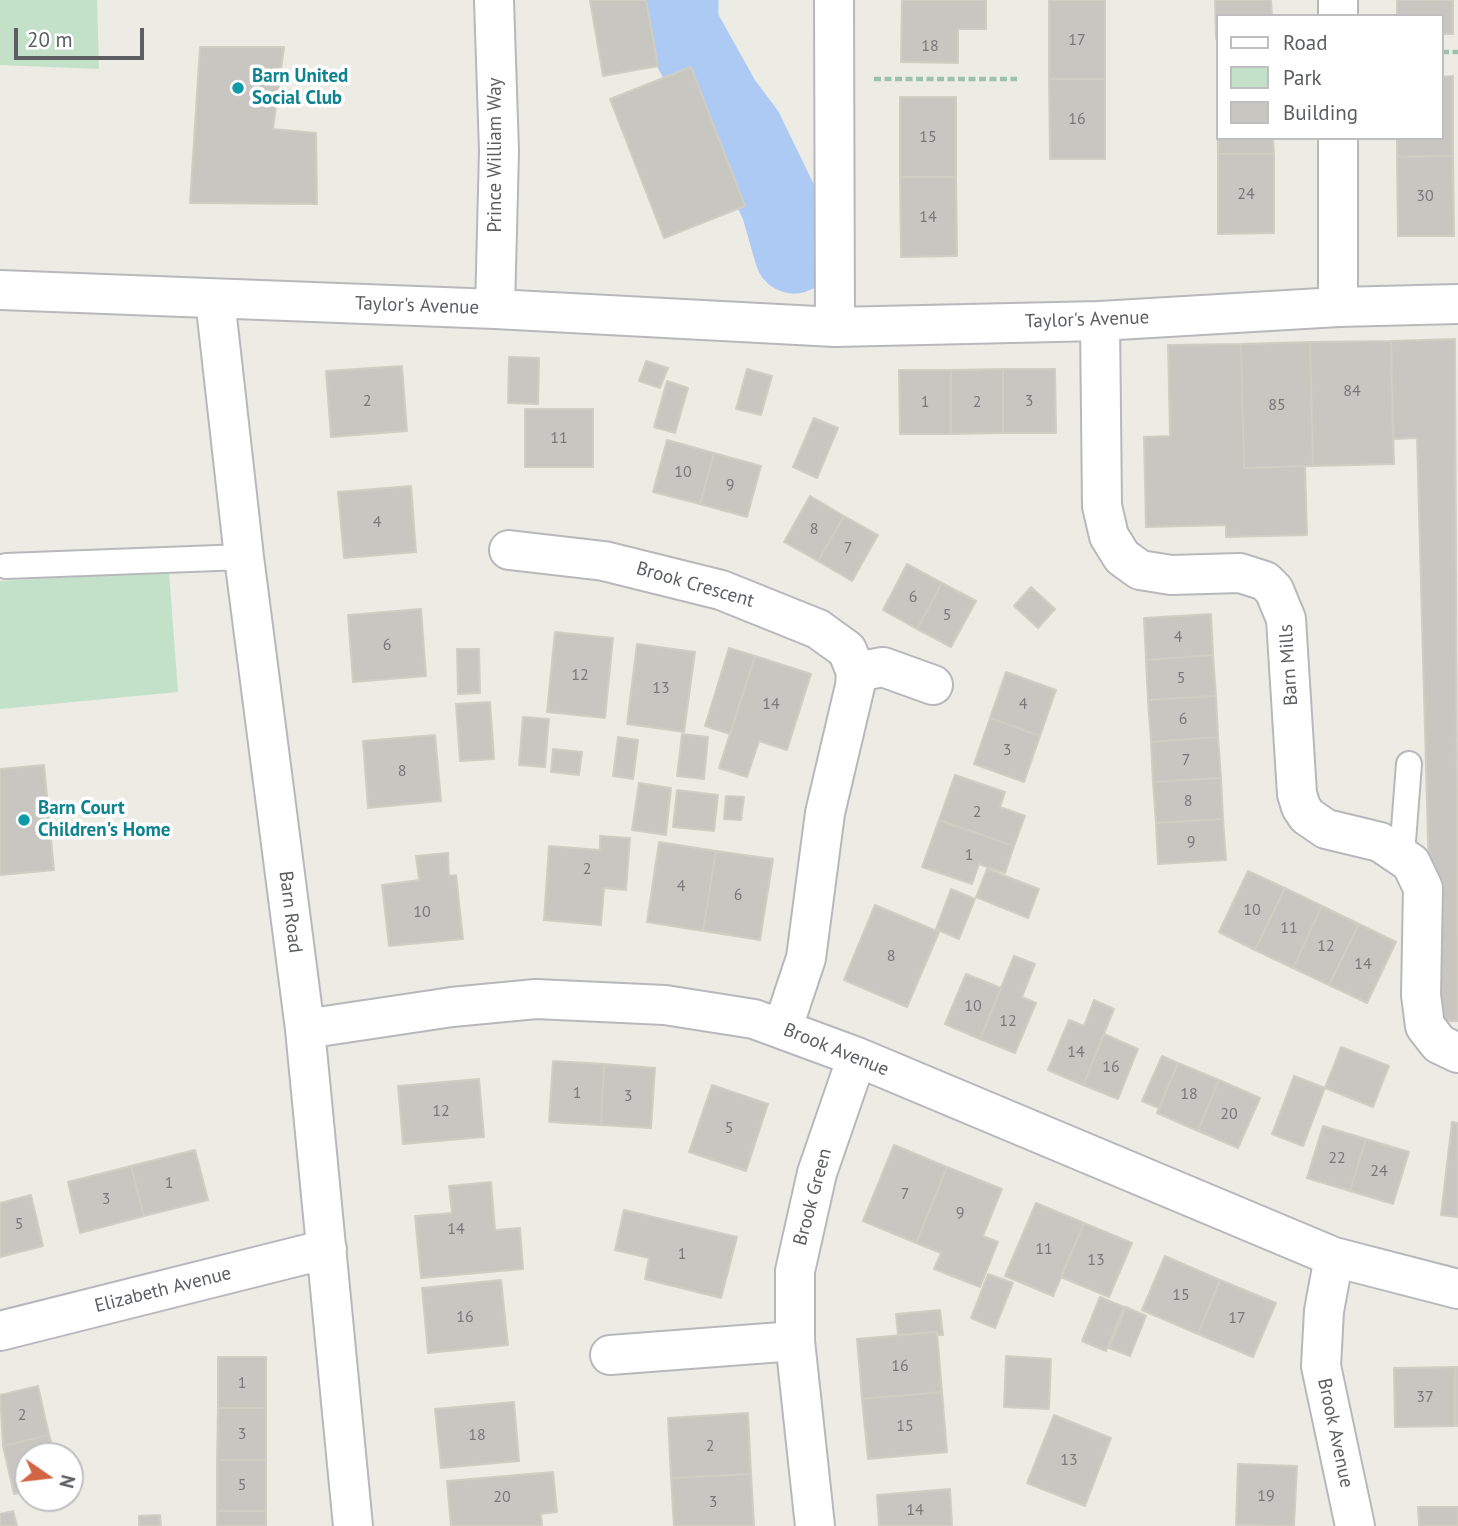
<!DOCTYPE html>
<html>
<head>
<meta charset="utf-8">
<style>
  body { margin:0 }
  #map { position:relative; width:1458px; height:1526px; overflow:hidden; background:#ecece4; font-family:"PT Sans",sans-serif }
  canvas { display:block }
  .legend { position:absolute; left:1216px; top:14px; width:228px; height:126px; box-sizing:border-box; background:#fff; border:2px solid #bebfc0; margin:0; padding:9px 12px; list-style:none; font-size:21px; color:#5c5e62 }
  .legend li { display:flex; align-items:center; gap:14px; height:35px }
  .legend b { width:35px; border:2px solid #bebfc0 }
  .north { position:absolute; left:14px; top:1442px; width:70px; height:70px; box-sizing:border-box; background:#fff; border:2px solid #bebfc0; border-radius:50%; rotate:104deg; font-size:19px; font-weight:700; line-height:28px; text-align:center; color:#5c5e62 }
  .north::after { content:''; display:block; margin:auto; width:24px; height:32px; background:#d26544; clip-path:polygon(50% 0,100% 100%,50% 72%,0 100%) }
  .scale { position:absolute; left:14px; top:28px; width:130px; height:32px; box-sizing:border-box; border:4px solid #5c5e62; border-top:0; padding-left:9px; font-size:21px; line-height:24px; white-space:nowrap; color:#5c5e62; -webkit-text-stroke:5px #fff; paint-order:stroke }
</style>
</head>
<body>
<div id="map">
<canvas width="1458" height="1526"></canvas>
<ul class="legend">
<li><b style="height:9px;background:#fff"></b>Road</li>
<li><b style="height:19px;background:#c3e1c8"></b>Park</li>
<li><b style="height:19px;background:#c8c6c0"></b>Building</li>
</ul>
<div class="north">N</div>
<div class="scale">20 m</div>
</div>
<script>
const ctx = document.querySelector('canvas').getContext('2d');
ctx.lineJoin = 'round';
function paint(path, color) { ctx.fillStyle = color; ctx.fill(path, 'evenodd'); }
const poly = rows => new Path2D(rows.map(r => 'M' + r).join(''));
function strokePath(path, color, width, dash) { ctx.strokeStyle = color; ctx.lineWidth = width; ctx.lineCap = dash ? 'butt' : 'round'; ctx.setLineDash(dash || []); ctx.stroke(path); }
function write(font, color, halo, rows, align = 'center') {
  ctx.font = font + ' "PT Sans",sans-serif'; ctx.lineWidth = 7; ctx.setLineDash([]); ctx.textBaseline = 'middle'; ctx.strokeStyle = halo; ctx.fillStyle = color; for (const [text, x, y, turn = 0] of rows) {
    ctx.save(); ctx.translate(x, y); ctx.rotate((+turn || 0) * Math.PI / 180); ctx.textAlign = isNaN(turn) ? turn : align; if (halo) ctx.strokeText(text, 0, 0); ctx.fillText(text, 0, 0); ctx.restore();
  }
}
paint(poly([
  [0,0,97,0,99,69,0,65],
  [169,572,178,692,0,709,0,581]
]), '#c3e1c8');
strokePath(poly([
  [679,0,679,25,722,102,744,131,780,205,794,254]
]), '#accaf4', 79);
const building = poly([
  [590,0,646,0,658,66,603,76,590,0],
  [902,0,986,0,986,29,958,29,958,63,901,62,902,0],
  [1049,0,1105,0,1105,79,1049,79,1049,0],
  [1215,0,1271,0,1272,16,1218,16,1218,39,1216,39,1215,0],
  [1397,0,1453,0,1453,34,1442,34,1442,16,1397,16,1397,0],
  [200,47,284,47,273,129,316,133,317,204,190,203,200,47],
  [691,67,745,206,664,238,610,99,691,67],
  [1217,74,1218,138,1273,138,1274,154,1218,154,1217,74],
  [1453,76,1453,156,1397,157,1397,138,1442,138,1442,77,1453,76],
  [1049,79,1105,79,1105,159,1050,159,1049,79],
  [900,97,956,97,956,177,900,177,900,97],
  [1218,154,1274,154,1274,233,1218,234,1218,154],
  [1453,156,1454,236,1398,236,1397,157,1453,156],
  [900,177,956,177,957,256,901,257,900,177],
  [1455,339,1458,1021,1433,1022,1417,438,1393,439,1391,341,1455,339],
  [1391,341,1394,464,1313,466,1310,342,1391,341],
  [1310,342,1313,466,1244,468,1241,344,1310,342],
  [1241,344,1244,468,1305,466,1307,535,1226,537,1226,525,1146,527,1144,437,1170,436,1168,345,1241,344],
  [509,357,539,358,538,404,508,403,509,357],
  [646,361,668,368,660,388,639,381,646,361],
  [402,366,407,431,331,437,326,371,402,366],
  [747,369,772,376,761,415,736,409,747,369],
  [1003,369,1055,369,1056,433,1003,433,1003,369],
  [1003,369,1003,433,951,434,951,370,1003,369],
  [899,370,951,370,951,434,900,434,899,370],
  [667,381,688,388,675,433,654,427,667,381],
  [525,409,593,409,593,467,525,467,525,409],
  [814,418,838,428,817,478,793,467,814,418],
  [667,440,714,453,700,504,653,492,667,440],
  [714,453,761,466,747,517,700,504,714,453],
  [411,486,416,552,344,558,338,492,411,486],
  [810,496,844,516,818,561,784,542,810,496],
  [844,516,878,535,852,581,818,561,844,516],
  [907,564,942,583,917,629,883,610,907,564],
  [942,583,976,601,951,647,917,629,942,583],
  [1031,587,1055,609,1038,628,1014,606,1031,587],
  [421,609,426,676,353,682,348,615,421,609],
  [1211,614,1213,655,1146,660,1144,618,1211,614],
  [555,632,613,638,605,718,547,712,555,632],
  [637,644,695,652,684,732,627,724,637,644],
  [729,648,755,656,730,734,705,726,729,648],
  [457,649,479,649,480,693,458,694,457,649],
  [1213,655,1216,696,1148,700,1146,660,1213,655],
  [755,656,811,674,787,750,759,741,747,777,719,768,755,656],
  [1006,672,1056,690,1040,736,990,718,1006,672],
  [1216,696,1218,737,1151,742,1148,700,1216,696],
  [490,702,494,759,460,761,456,704,490,702],
  [523,717,549,719,545,767,519,765,523,717],
  [990,718,1040,736,1024,782,974,764,990,718],
  [682,734,708,737,704,779,677,776,682,734],
  [435,735,441,801,368,808,363,741,435,735],
  [618,737,638,740,633,779,613,776,618,737],
  [1218,737,1221,778,1153,782,1151,742,1218,737],
  [553,749,582,752,579,775,551,772,553,749],
  [44,765,54,870,0,875,0,769,44,765],
  [955,775,1005,792,1000,807,1025,816,1014,846,939,820,955,775],
  [1221,778,1223,819,1156,823,1153,782,1221,778],
  [639,783,671,788,666,835,632,830,639,783],
  [677,790,718,795,714,831,673,827,677,790],
  [726,796,744,797,741,820,724,819,726,796],
  [1223,819,1226,860,1158,864,1156,823,1223,819],
  [939,820,1014,846,1005,873,979,864,972,884,922,867,939,820],
  [600,836,630,838,626,890,604,888,601,925,544,920,549,846,600,850,600,836],
  [659,842,716,851,703,931,647,922,659,842],
  [716,851,773,859,760,940,703,931,716,851],
  [448,853,449,876,456,875,463,939,389,946,382,885,419,880,416,856,448,853],
  [987,869,1039,889,1028,918,976,897,987,869],
  [1248,871,1285,888,1255,950,1219,932,1248,871],
  [1285,888,1322,906,1293,968,1255,950,1285,888],
  [951,889,975,899,959,939,936,929,951,889],
  [875,905,939,932,907,1007,844,980,875,905],
  [1322,906,1359,924,1329,985,1293,968,1322,906],
  [1359,924,1396,942,1367,1003,1329,985,1359,924],
  [1014,956,1035,964,1022,997,1036,1003,1015,1053,980,1039,1014,956],
  [966,974,1001,988,980,1039,945,1024,966,974],
  [1094,1000,1114,1009,1083,1085,1048,1070,1069,1020,1084,1026,1094,1000],
  [1104,1034,1138,1049,1118,1099,1083,1085,1104,1034],
  [1341,1047,1389,1066,1373,1107,1325,1088,1341,1047],
  [1162,1056,1178,1063,1159,1108,1142,1101,1162,1056],
  [553,1061,604,1064,601,1125,549,1122,553,1061],
  [1178,1063,1219,1080,1198,1131,1157,1113,1178,1063],
  [604,1064,655,1068,651,1128,601,1125,604,1064],
  [1294,1076,1325,1088,1303,1146,1272,1134,1294,1076],
  [479,1079,484,1137,403,1144,398,1086,479,1079],
  [1219,1080,1260,1098,1238,1148,1198,1131,1219,1080],
  [712,1085,768,1104,746,1171,689,1152,712,1085],
  [1452,1122,1458,1123,1458,1217,1441,1215,1452,1122],
  [1323,1126,1366,1139,1350,1191,1307,1178,1323,1126],
  [1366,1139,1409,1152,1393,1204,1350,1191,1366,1139],
  [894,1145,947,1167,916,1243,863,1221,894,1145],
  [195,1150,208,1200,144,1216,131,1166,195,1150],
  [131,1166,144,1216,80,1233,68,1182,131,1166],
  [947,1167,1002,1189,983,1236,998,1242,980,1287,934,1269,941,1253,916,1243,947,1167],
  [491,1182,495,1230,520,1228,523,1269,421,1278,415,1216,452,1213,449,1186,491,1182],
  [31,1195,43,1246,0,1257,0,1203,31,1195],
  [1036,1203,1084,1223,1053,1296,1005,1276,1036,1203],
  [624,1210,737,1237,721,1298,645,1279,649,1258,615,1250,624,1210],
  [1084,1223,1132,1243,1109,1297,1061,1277,1084,1223],
  [1165,1256,1220,1280,1198,1334,1142,1310,1165,1256],
  [988,1274,1013,1283,995,1328,971,1318,988,1274],
  [501,1280,508,1345,428,1353,422,1288,501,1280],
  [1220,1280,1276,1303,1253,1357,1198,1334,1220,1280],
  [1100,1297,1124,1307,1106,1351,1082,1341,1100,1297],
  [1126,1307,1146,1316,1130,1356,1109,1348,1126,1307],
  [940,1310,943,1335,937,1335,937,1332,898,1335,896,1314,940,1310],
  [937,1332,942,1392,862,1399,857,1339,937,1332],
  [1006,1356,1051,1359,1049,1409,1004,1407,1006,1356],
  [218,1357,266,1357,266,1408,218,1408,218,1357],
  [1455,1367,1455,1426,1395,1427,1394,1368,1455,1367],
  [1455,1367,1458,1367,1458,1426,1455,1426,1455,1367],
  [38,1386,49,1435,3,1446,0,1395,38,1386],
  [942,1392,947,1452,868,1459,862,1399,942,1392],
  [514,1402,519,1461,441,1468,435,1409,514,1402],
  [218,1408,266,1408,266,1460,217,1460,218,1408],
  [748,1413,751,1474,671,1478,668,1418,748,1413],
  [1054,1415,1111,1438,1085,1506,1027,1483,1054,1415],
  [49,1435,55,1456,28,1456,28,1491,14,1494,3,1446,49,1435],
  [217,1460,266,1460,266,1511,217,1511,217,1460],
  [1238,1464,1297,1466,1294,1526,1236,1525,1238,1464],
  [553,1472,557,1512,541,1514,542,1526,451,1526,447,1481,553,1472],
  [751,1474,754,1526,674,1526,671,1478,751,1474],
  [950,1489,952,1526,879,1526,877,1495,950,1489],
  [1418,1507,1458,1507,1458,1526,1419,1526,1418,1507],
  [13,1511,17,1526,0,1526,0,1514,13,1511],
  [217,1511,266,1511,266,1526,217,1526,217,1511],
  [160,1515,161,1526,139,1526,139,1516,160,1515]
]);
paint(building, '#c8c6c0');
strokePath(building, '#d0cec3', 2);
const service = poly([
  [6,566,244,557],
  [1402,854,1409,764]
]);
const minor = poly([
  [834,0,835,327],
  [1338,16,1338,0],
  [1338,138,1338,307],
  [215,299,244,557,305,1029,353,1526],
  [1100,321,1102,506,1109,536,1122,557,1140,570,1171,575,1240,573,1265,581,1274,590,1286,619,1297,794,1301,807,1307,816,1326,829,1380,842,1411,863,1423,888,1421,995,1425,1026,1439,1044,1458,1053],
  [509,550,604,561,721,590,818,629,847,650,856,672,855,686,825,813,806,958,783,1027],
  [856,672,883,667,933,685],
  [305,1029,452,1007,536,999,665,1005,754,1019,857,1057,1334,1257,1458,1289],
  [1334,1257,1324,1311,1321,1366,1355,1526],
  [0,1331,327,1249],
  [610,1355,795,1341],
  [815,1526,795,1341,795,1271,817,1173,857,1057]
]);
const tertiary = poly([
  [494,0,499,151,495,309],
  [0,290,495,309,835,327,1100,321,1338,307,1458,304]
]);
strokePath(service, '#b6b8bc', 28);
strokePath(minor, '#b6b8bc', 42);
strokePath(tertiary, '#b6b8bc', 42);
strokePath(poly([
  [1442,52,1458,52],
  [874,79,1017,79]
]), '#9dc1ad', 4.5, [7, 3.5]);
strokePath(service, '#fff', 24);
strokePath(minor, '#fff', 38);
strokePath(tertiary, '#fff', 38);
for (const [x, y, r, color] of [
  [238,88,7,"#0f9aa8"],
  [24,820,7,"#0f9aa8"]
]) { const dot = new Path2D(); dot.arc(x, y, r, 0, 2 * Math.PI); ctx.fillStyle = color; ctx.fill(dot); strokePath(dot, '#fff', 2.5); }
write('16px', '#77787a', null, [
  ["17",1077,40],
  ["18",930,46],
  ["16",1077,119],
  ["15",928,137],
  ["24",1246,194],
  ["30",1425,196],
  ["14",928,217],
  ["84",1352,391],
  ["2",367,401],
  ["3",1029,401],
  ["1",925,402],
  ["2",977,402],
  ["85",1277,405],
  ["11",559,438],
  ["10",683,472],
  ["9",730,485],
  ["4",377,522],
  ["8",814,529],
  ["7",848,548],
  ["6",913,597],
  ["5",947,615],
  ["4",1178,637],
  ["6",387,645],
  ["12",580,675],
  ["5",1181,678],
  ["13",661,688],
  ["14",771,704],
  ["4",1023,704],
  ["6",1183,719],
  ["3",1007,750],
  ["7",1186,760],
  ["8",402,771],
  ["8",1188,801],
  ["2",977,812],
  ["9",1191,842],
  ["1",969,855],
  ["2",587,869],
  ["4",681,886],
  ["6",738,895],
  ["10",1252,910],
  ["10",422,912],
  ["11",1289,928],
  ["12",1326,946],
  ["8",891,956],
  ["14",1363,964],
  ["10",973,1006],
  ["12",1008,1021],
  ["14",1076,1052],
  ["16",1111,1067],
  ["1",577,1093],
  ["18",1189,1094],
  ["3",628,1096],
  ["12",441,1111],
  ["20",1229,1114],
  ["5",729,1128],
  ["22",1337,1158],
  ["24",1379,1171],
  ["1",169,1183],
  ["7",905,1194],
  ["3",106,1199],
  ["9",960,1213],
  ["5",19,1224],
  ["14",456,1229],
  ["11",1044,1249],
  ["1",682,1254],
  ["13",1096,1260],
  ["15",1181,1295],
  ["16",465,1317],
  ["17",1237,1318],
  ["16",900,1366],
  ["1",242,1383],
  ["37",1425,1397],
  ["2",22,1415],
  ["15",905,1426],
  ["3",242,1434],
  ["18",477,1435],
  ["2",710,1446],
  ["13",1069,1460],
  ["5",242,1485],
  ["19",1266,1496],
  ["20",502,1497],
  ["3",713,1502],
  ["14",915,1510]
]);
write('bold 19px', '#0d838f', '#fff', [
  ["Barn United",252,77],
  ["Social Club",252,99],
  ["Barn Court",38,809],
  ["Children's Home",38,831]
], 'left');
write('19px', '#5c5e62', '#fff', [
  ["Prince William Way",496,155,-90],
  ["Taylor's Avenue",417,306,2],
  ["Taylor's Avenue",1087,320,-2],
  ["Brook Crescent",695,585,16],
  ["Barn Mills",1289,665,-94],
  ["Barn Road",290,912,83],
  ["Brook Avenue",836,1050,22],
  ["Brook Green",813,1197,-75],
  ["Elizabeth Avenue",163,1290,-14],
  ["Brook Avenue",1335,1433,78]
]);
</script>
</body>
</html>
